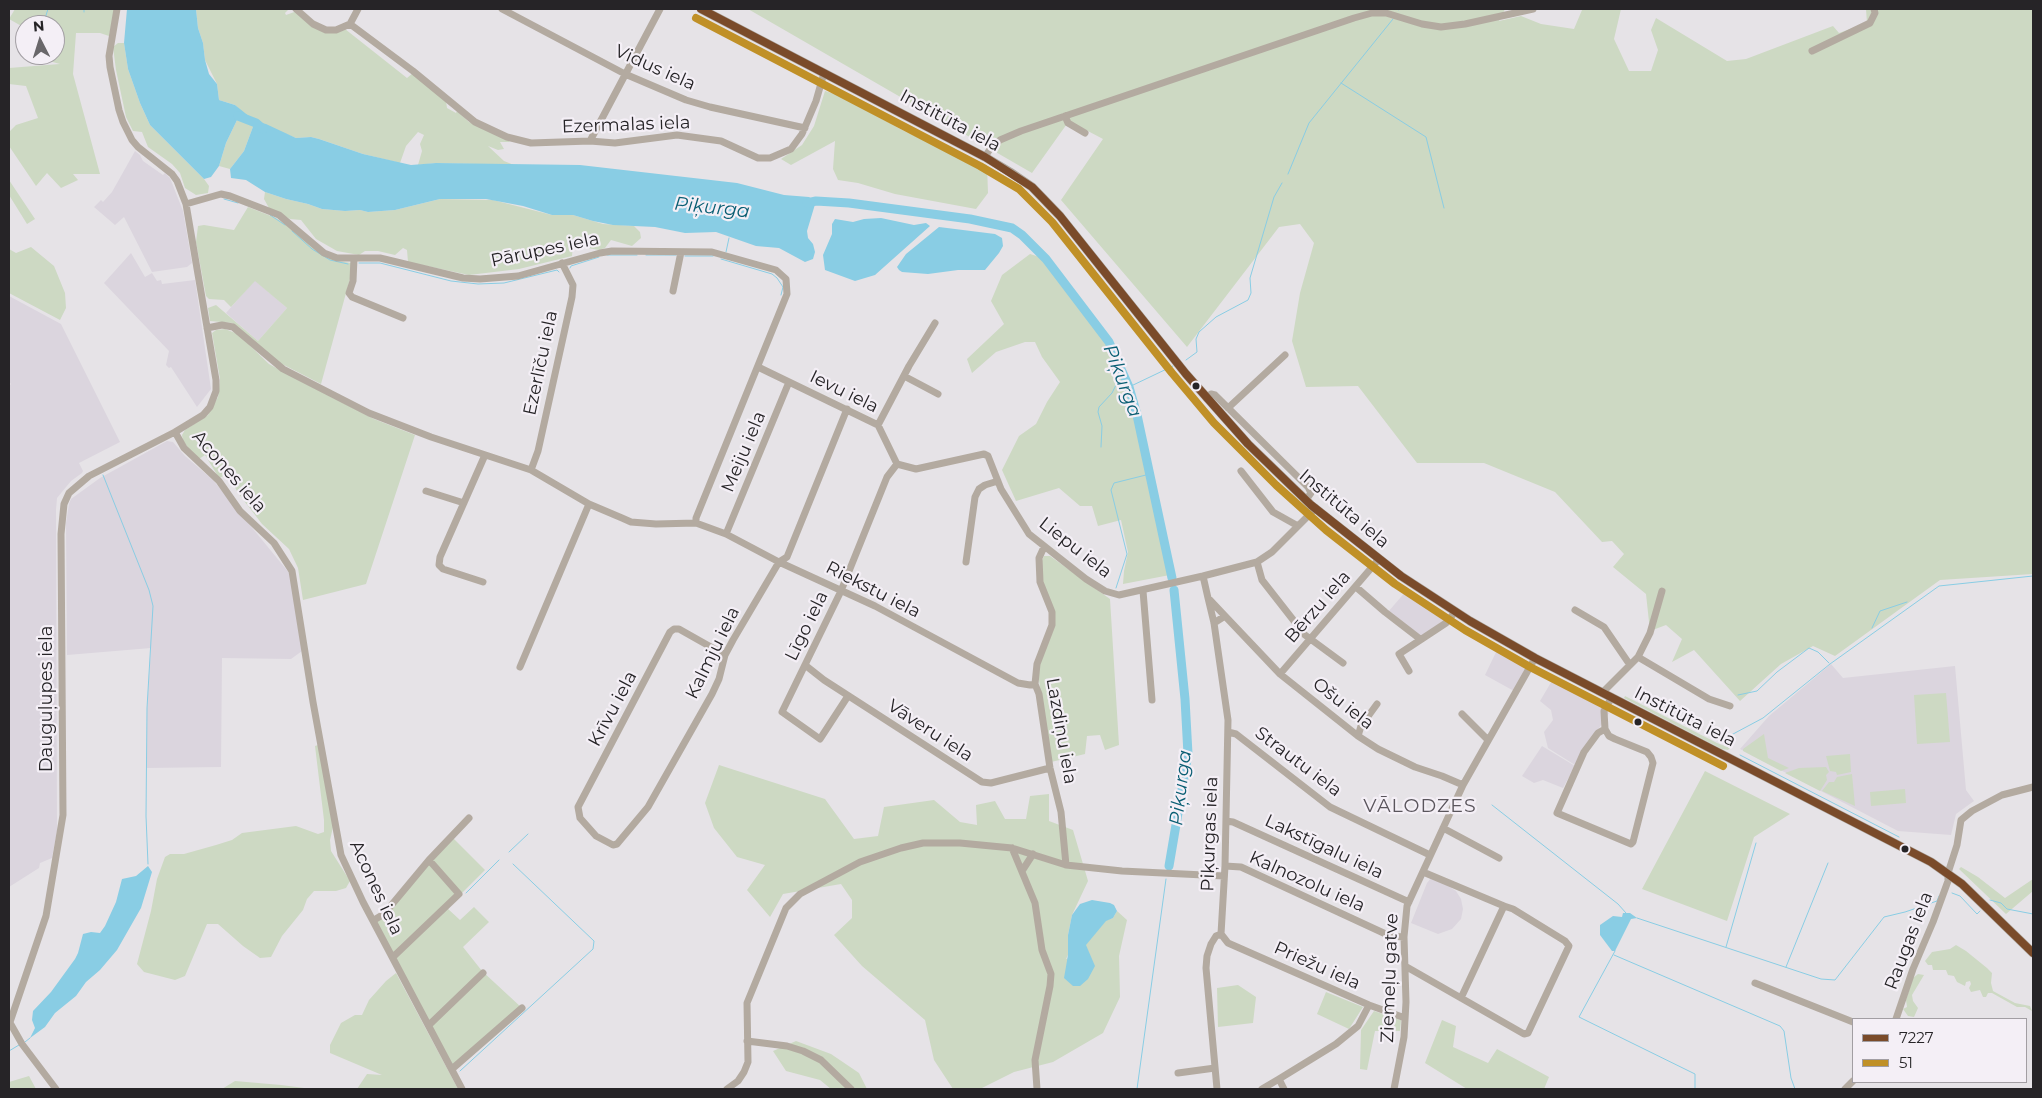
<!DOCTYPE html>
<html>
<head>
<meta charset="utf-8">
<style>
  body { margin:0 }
  #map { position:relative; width:2042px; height:1098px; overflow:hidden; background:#e6e3e7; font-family:Montserrat,sans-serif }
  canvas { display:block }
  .frame { position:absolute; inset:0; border:10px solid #262427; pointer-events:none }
  .legend { position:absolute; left:1852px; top:1018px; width:175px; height:65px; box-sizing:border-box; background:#f4eff6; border:1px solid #a29ea3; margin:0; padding:6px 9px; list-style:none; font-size:15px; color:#262427 }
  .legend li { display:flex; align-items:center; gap:10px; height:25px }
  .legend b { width:25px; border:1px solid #a29ea3 }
  .north { position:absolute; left:15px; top:15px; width:50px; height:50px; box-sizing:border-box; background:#f4eff6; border:1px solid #a29ea3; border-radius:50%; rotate:355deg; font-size:14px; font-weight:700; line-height:20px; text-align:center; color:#262427 }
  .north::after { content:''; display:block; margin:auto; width:18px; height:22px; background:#69676a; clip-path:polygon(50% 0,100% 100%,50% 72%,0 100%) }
</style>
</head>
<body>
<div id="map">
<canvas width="2042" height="1098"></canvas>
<div class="frame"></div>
<ul class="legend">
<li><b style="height:6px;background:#7a4b2a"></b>7227</li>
<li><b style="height:6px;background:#c09027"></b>51</li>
</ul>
<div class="north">N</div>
</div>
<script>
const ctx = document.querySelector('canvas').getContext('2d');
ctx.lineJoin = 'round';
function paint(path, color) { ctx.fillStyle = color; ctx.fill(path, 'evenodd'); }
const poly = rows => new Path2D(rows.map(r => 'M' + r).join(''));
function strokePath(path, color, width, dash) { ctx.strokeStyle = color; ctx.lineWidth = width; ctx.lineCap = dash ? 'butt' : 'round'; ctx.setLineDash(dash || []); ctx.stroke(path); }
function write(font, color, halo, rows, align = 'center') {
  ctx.font = font + ' Montserrat,sans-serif'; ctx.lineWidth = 4.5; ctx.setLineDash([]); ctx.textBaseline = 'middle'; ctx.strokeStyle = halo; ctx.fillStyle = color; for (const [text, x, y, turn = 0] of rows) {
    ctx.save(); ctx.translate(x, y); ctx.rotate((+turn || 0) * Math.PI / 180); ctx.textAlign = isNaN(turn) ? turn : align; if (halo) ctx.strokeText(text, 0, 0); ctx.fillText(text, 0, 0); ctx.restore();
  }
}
paint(poly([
  [135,151,140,155,143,161,163,175,165,173,170,178,183,211,192,263,187,267,152,272,124,217,115,225,94,207,101,200,103,202,112,192],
  [131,253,145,277,152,273,157,281,161,280,162,284,195,280,211,389,197,407,171,367,169,368,166,365,169,351,104,283],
  [255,280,287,308,258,341,226,313],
  [9,296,61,324,120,442,79,463,83,471,82,473,71,481,57,498,56,510,57,831,52,858,40,863,39,868,9,887,9,386,11,384,9,382],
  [167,441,173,442,185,456,213,480,290,574,302,651,291,659,222,658,221,767,147,768,147,708,151,648,67,655,66,523,69,504,71,499,100,478],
  [1407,590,1446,619,1421,637,1388,612],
  [1498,648,1529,666,1514,691,1485,675],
  [1831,664,1843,678,1955,666,1966,790,1974,801,1956,814,1951,835,1898,831,1740,749,1769,716],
  [1553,679,1609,713,1575,765,1548,748,1544,732,1553,720,1551,710,1540,701],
  [1542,746,1575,766,1563,788,1543,780,1534,783,1522,776],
  [1431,878,1445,884,1456,891,1461,899,1463,909,1461,919,1452,929,1438,934,1411,923,1427,883]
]), '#dbd5de');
paint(poly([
  [15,9,115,9,109,36,100,33,76,33,73,74,100,174,73,174,78,180,61,188,47,173,36,186,9,146,9,132,16,125,38,118,26,86,9,84,9,68,60,64,49,61,49,55,55,55,55,25,25,25,25,28,9,19],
  [196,9,289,9,285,13,286,15,297,11,321,30,345,29,407,78,413,73,446,101,447,108,456,113,457,111,469,122,504,137,510,142,500,142,504,149,498,150,488,146,504,161,514,165,436,163,418,165,422,151,420,144,424,135,418,132,406,146,400,163,363,154,319,139,311,137,296,138,281,132,254,124,244,151,230,169,219,166,226,143,238,118,239,109,235,105,219,100,217,84,205,60,203,43,198,28],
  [748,9,1505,9,1499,21,1521,16,1541,24,1574,29,1582,10,1621,9,1614,39,1629,71,1651,71,1658,50,1651,30,1656,18,1727,61,1746,59,1833,26,1839,33,1867,23,1866,9,2033,9,2033,574,1940,580,1835,656,1813,646,1781,664,1740,701,1694,650,1672,662,1682,639,1666,625,1650,631,1646,594,1613,567,1624,554,1612,541,1602,542,1555,492,1484,463,1417,463,1358,386,1306,387,1292,341,1300,293,1314,243,1300,224,1279,227,1187,347,1061,200,1103,139,1069,121,1032,173],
  [118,43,124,43,128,69,140,103,150,125,204,179,209,186,208,193,196,195,185,188,180,173,172,164,148,147,142,132,133,131,126,117,116,70,113,47],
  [825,91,838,95,904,131,947,151,987,165,988,193,976,209,895,194,858,183,838,180,833,169,835,141,791,165,781,159,802,145,814,126],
  [9,180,35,219,27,224,9,195],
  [265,192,286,199,308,204,322,209,345,211,360,210,368,212,395,210,440,199,493,200,552,215,573,215,603,224,634,226,640,232,641,238,632,246,611,240,605,248,599,250,582,247,573,243,572,256,519,269,469,275,408,262,407,250,403,248,395,255,378,251,365,251,359,255,337,251,316,239,301,220,290,219,269,208,264,199],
  [248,207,276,218,339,261,351,263,351,275,321,384,280,363,232,323,210,321,208,308,216,305,258,341,287,308,255,281,231,307,224,300,209,299,206,296,196,242,198,226,204,225,234,230],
  [31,247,54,266,65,293,66,308,60,320,9,293,9,249,16,253],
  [1030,254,1046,259,1112,340,1137,400,1175,574,1123,584,1124,571,1128,552,1121,520,1098,526,1092,506,1080,506,1059,488,1016,501,1002,470,1019,436,1036,424,1047,402,1060,382,1042,357,1035,342,1025,342,996,352,972,373,967,359,1004,324,991,301,1002,275],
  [225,329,238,334,269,364,289,375,374,419,415,435,366,584,303,600,298,568,289,549,262,524,238,493,228,474,219,478,205,455,199,459,195,457,183,441,182,435,185,430,208,415,218,397,220,379,212,333,216,330],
  [1044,556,1050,556,1110,599,1119,745,1105,750,1100,735,1087,736,1085,754,1051,762,1039,680,1039,666,1054,628,1043,584,1042,561],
  [1946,693,1950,742,1917,744,1914,695],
  [1625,696,1717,743,1730,748,1728,750,1722,749,1624,698],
  [1764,734,1768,758,1789,768,1781,771,1743,751,1743,749],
  [321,744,333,827,330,840,331,851,350,881,346,888,336,891,314,891,307,899,303,910,282,936,271,957,260,958,243,946,218,924,207,924,185,976,175,980,144,972,137,964,151,911,157,879,165,857,170,854,184,854,216,845,232,840,242,833,296,826,318,834,324,832,324,820,315,746],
  [1850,754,1851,772,1837,775,1836,772,1830,771,1826,756],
  [719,765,825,799,854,839,878,836,884,807,934,800,960,822,977,825,976,805,995,801,1005,819,1026,819,1030,796,1049,794,1049,821,1073,830,1088,881,1072,915,1068,935,1068,955,1066,959,1089,953,1085,945,1106,920,1113,918,1117,911,1127,920,1119,956,1120,997,1103,1033,1053,1062,1014,1072,980,1089,953,1089,934,1060,925,1020,862,966,834,935,852,918,852,900,841,884,783,894,770,917,747,890,765,865,737,857,714,828,705,803],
  [1826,767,1829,772,1826,775,1827,780,1820,791,1785,773,1799,768],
  [1705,771,1790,814,1754,837,1727,921,1642,889],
  [1852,774,1855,806,1822,791,1829,782,1834,782,1837,777],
  [1905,789,1906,803,1871,806,1870,792],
  [451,836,485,870,447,908,460,920,474,907,489,922,463,947,482,971,522,1008,452,1069,374,920],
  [1961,867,1978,877,2005,898,2033,879,2033,891,2006,914,1959,869],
  [1956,945,1966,951,1987,968,1992,973,1991,983,1993,991,2015,1003,2030,1006,2032,1011,2025,1007,2017,1007,1992,993,1988,993,1986,997,1983,997,1980,990,1971,992,1969,988,1971,984,1970,981,1966,982,1965,986,1957,982,1954,976,1948,975,1946,970,1933,970,1932,965,1928,965,1925,961,1932,952,1950,949],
  [396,973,449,1072,458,1089,357,1089,367,1074,382,1075,330,1053,330,1045,341,1023,355,1015,362,1015,369,1000,386,981],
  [1918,974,1924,975,1912,995,1913,1001,1918,1008,1914,1017,1908,1016,1903,1009,1907,1007,1906,1000,1913,978],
  [1238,985,1256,997,1253,1023,1218,1027,1217,988],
  [1326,992,1363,1007,1349,1029,1317,1014],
  [1374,1011,1401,1020,1400,1031,1375,1031,1367,1070,1360,1069,1361,1030],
  [1442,1020,1456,1026,1453,1047,1488,1063,1497,1049,1549,1077,1544,1089,1467,1089,1425,1063],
  [796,1041,831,1054,859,1073,867,1089,831,1089,820,1080,786,1071,773,1051],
  [29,1076,36,1089,9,1089,9,1082],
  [235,1081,281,1085,312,1089,222,1089]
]), '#cdd9c3');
paint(poly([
  [127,9,196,9,198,28,203,43,205,60,209,74,217,84,219,100,235,105,250,117,247,122,238,118,226,143,219,166,211,177,204,179,150,125,140,103,128,69,124,43],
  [257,122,266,124,296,138,311,137,319,139,363,154,411,165,436,163,580,165,737,183,784,195,809,197,816,201,807,231,808,238,813,244,815,252,813,259,805,262,779,248,756,246,716,232,685,233,655,227,613,225,593,221,573,215,552,215,523,206,486,199,440,199,395,210,368,212,360,210,345,211,322,209,308,204,286,199,265,192,246,180,231,178,230,169,244,151,254,124],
  [881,218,914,225,926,223,930,226,875,275,855,281,825,270,823,255,832,234,832,224,835,219,853,222,864,219],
  [939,227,995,234,1002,238,1003,246,999,253,985,270,958,270,928,274,902,272,899,270,897,267,906,254],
  [148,866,152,872,141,908,117,950,100,970,86,982,76,996,55,1013,45,1027,30,1038,35,1028,32,1020,33,1011,51,992,75,959,78,953,83,934,91,932,100,933,105,926,116,902,122,879,136,876],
  [1092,900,1110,903,1114,905,1117,911,1113,918,1106,921,1086,945,1095,966,1088,979,1080,986,1073,986,1064,978,1068,955,1068,935,1072,915,1080,904],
  [1623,913,1630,913,1637,918,1631,919,1615,951,1612,951,1600,935,1600,925,1613,916,1622,917]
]), '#89cde4');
strokePath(poly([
  [84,9,84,12],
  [1399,10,1400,9],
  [43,25,48,9],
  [1341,83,1426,137,1444,208],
  [1288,174,1309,123,1393,19],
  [224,199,238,203],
  [270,215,285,225],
  [292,231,312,249,330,260,348,264],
  [726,252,729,238],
  [607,255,637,255],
  [646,255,676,255],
  [685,256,713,256],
  [721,259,772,274,777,278,783,287,781,295],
  [359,263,380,263,451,281,478,284,504,283,557,270,559,272],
  [570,268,571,266,599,257],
  [1186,360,1197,352,1196,339,1199,332,1216,317,1248,300,1251,293,1250,278,1274,197,1282,183],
  [1129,387,1173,366],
  [1101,447,1102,426,1098,412,1099,407,1112,393,1116,385,1117,370,1120,367],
  [103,475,149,590,153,606,147,708,146,816,148,864],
  [1116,588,1127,554,1111,490,1114,483,1150,474],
  [1872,628,1880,611,1907,602],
  [1738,695,1757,691,1777,672,1809,648,1818,652,1829,663],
  [1720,741,1763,718,1830,664,1939,586,2033,576],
  [1740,755,1899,837],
  [1492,805,1618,904,1626,913],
  [509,852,528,834],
  [466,893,499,860],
  [1952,893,1960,896,1977,914,1980,911],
  [1990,900,2001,903,2007,909,2033,914],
  [1637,918,1821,979,1835,980,1884,917,1905,912,1937,901,1939,896],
  [1726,947,1756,843],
  [1615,951,1579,1017,1695,1074,1695,1089],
  [1614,955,1780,1026,1784,1031,1791,1078,1795,1089],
  [1786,967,1828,863],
  [25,1042,30,1038],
  [9,1051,19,1045],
  [460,1071,593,949,594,941,513,864],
  [1137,1089,1166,879]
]), '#89cde4', 1);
strokePath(poly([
  [238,116,256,123,263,129],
  [807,203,816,201,849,203,970,219,1012,228,1022,235,1046,259,1109,342,1129,387,1137,415,1172,578],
  [1169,866,1188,754,1185,699,1174,590]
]), '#89cde4', 9);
strokePath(poly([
  [296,9,313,24,326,30,336,30,350,24,358,9],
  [502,9,625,74,686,100,710,107,805,128],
  [350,24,413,71,475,122,507,137,531,143,590,141,615,143,677,135,721,141,758,158,770,158,791,149,802,134,816,101,824,73],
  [1812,51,1870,23,1875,13,1874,9],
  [1065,116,1068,123,1085,133],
  [590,141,660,9],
  [985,157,990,149,1000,140,1021,131,1354,18,1372,13,1386,13,1422,24,1441,27,1465,24,1533,9],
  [186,204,221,194,230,196,279,215,324,253,337,258,380,258,463,278,480,279,518,276,600,253,612,251,712,252,776,270,786,279,787,294,696,518,696,523],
  [354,258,353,281,349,293,352,297,403,318],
  [673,291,681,252],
  [207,328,222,325,233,327,283,369,369,413,431,437,531,470,589,504,622,518,631,522,656,524,696,523,726,534,779,562,875,606,1018,683,1030,685,1035,684],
  [758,367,878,425,897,464],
  [904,376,938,394],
  [1206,398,1211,394,1215,395,1308,487,1311,493,1306,500],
  [1228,408,1285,355],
  [878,425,909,366,935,323],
  [175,432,184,448,219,481,240,511,274,543,292,571,313,702,341,855,363,902,462,1089],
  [897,464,916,469,984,454,988,456,1001,489,1029,534,1086,579,1105,591,1119,595,1203,576,1257,562,1272,552,1316,508],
  [531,470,538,451,572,297,573,285,562,263],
  [1241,471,1273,512,1298,526],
  [426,491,464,503],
  [726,534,789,382],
  [1044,547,1039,558,1040,582,1052,612,1052,625,1037,664,1035,684,1039,694,1050,768,1061,812,1066,865],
  [966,562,975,497,979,489,985,485,998,481],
  [1257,562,1262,580,1305,635,1343,663],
  [1203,576,1208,598,1225,616],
  [483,582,443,569,439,565,440,557,485,455],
  [1356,587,1385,612,1420,639],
  [1143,591,1152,700],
  [1208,598,1214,623,1228,720,1225,866,1221,934],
  [1575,610,1604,627,1630,665],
  [1214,623,1225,616,1280,674,1358,736,1378,749,1415,767,1442,776,1463,785],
  [725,655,679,629,674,629,670,632,578,807,580,818,596,836,613,845,617,844,648,807,712,694,719,679,725,655,733,640,779,562,787,557,847,409],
  [1638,657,1709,699,1730,706],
  [805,665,824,680,982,782,991,783,1050,768],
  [520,667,589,504],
  [1409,671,1399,654,1446,623,1455,612],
  [1280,674,1379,559],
  [1602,693,1638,657,1650,633,1662,591],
  [848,696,820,739,782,712,841,591,887,477,897,464],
  [1462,714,1488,740],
  [1605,729,1598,733,1584,752,1557,813,1631,844,1633,842,1653,763,1651,757,1647,752,1615,739,1609,736,1605,729,1604,711,1612,697],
  [1228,732,1236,734,1330,807,1430,855],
  [1358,736,1361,726,1377,704],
  [1226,821,1233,822,1409,902],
  [1443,828,1499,858],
  [1012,848,1035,903,1042,950,1051,974,1050,986,1035,1060,1037,1089],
  [1225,866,1241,867,1390,936,1404,937],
  [1022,871,1033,854],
  [1423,872,1504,906,1461,998],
  [374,920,384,914,429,860,469,818],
  [1221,934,1228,943,1369,1005,1405,1018],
  [393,957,459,894,429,860],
  [1405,966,1524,1034,1528,1033,1569,946,1565,941,1513,909,1504,906],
  [1755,983,1853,1022],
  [1896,1019,1913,969,1933,922,1948,881,1948,873,1957,845,1961,820,1972,811,2002,795,2033,787],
  [9,1021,22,1044,56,1089],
  [10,1022,46,916,63,815,61,534,64,504,69,493,89,476,175,432,203,415,210,407,216,391,216,380,186,204,177,181,172,174,138,147,132,140,123,122,119,110,110,67,109,56,117,9],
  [429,1025,483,973],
  [747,1041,787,1046,803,1051,821,1060,851,1089],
  [452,1069,522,1008],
  [1178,1073,1215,1068],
  [1279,1079,1336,1044,1358,1026,1369,1005],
  [727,1089,738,1081,744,1072,748,1062,747,1003,786,908,800,894,860,862,901,848,923,843,960,843,1012,848,1066,865,1122,871,1224,876],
  [1217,1089,1206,968,1207,956,1211,944,1216,936,1221,934],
  [1262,1089,1279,1079,1284,1089],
  [1394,1089,1404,1037,1406,1002,1404,937,1407,906,1463,785,1535,658],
  [1845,1089,1853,1081]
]), '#b3aaa0', 7);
strokePath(poly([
  [701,9,985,157,1010,172,1032,187,1060,216,1186,374,1248,444,1311,505,1401,576,1470,621,1535,658,1931,862,1962,884,2033,953]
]), '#aca49b', 9);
strokePath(poly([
  [701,9,985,157,1032,187,1060,216,1186,374,1248,444,1311,505,1401,576,1470,621,1535,658,1931,862,1962,884,2033,953]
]), '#7a4b2a', 8);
strokePath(poly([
  [696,18,980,166,1019,189,1052,222,1172,373,1214,423,1276,485,1326,530,1395,584,1465,630,1530,667,1723,766]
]), '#c09027', 8);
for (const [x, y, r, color] of [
  [1196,386,4.5,"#262427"],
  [1638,722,4.5,"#262427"],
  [1905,849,4.5,"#262427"]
]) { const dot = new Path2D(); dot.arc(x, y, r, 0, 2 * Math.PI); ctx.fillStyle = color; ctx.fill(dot); strokePath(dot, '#f4eff6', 2); }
write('18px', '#262427', '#f4eff6', [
  ["Vidus iela",655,68,24],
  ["Institūta iela",950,121,28],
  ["Ezermalas iela",626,125,-2],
  ["Pārupes iela",545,250,-12],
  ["Ezerlīču iela",541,363,-78],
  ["Ievu iela",844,392,26],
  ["Meiju iela",744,452,-67],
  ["Acones iela",229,472,49],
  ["Institūta iela",1344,509,40],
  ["Liepu iela",1075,548,38],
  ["Riekstu iela",873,590,27],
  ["Bērzu iela",1318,607,-49],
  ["Līgo iela",807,626,-64],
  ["Kalmju iela",713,653,-64],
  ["Dauguļupes iela",47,699,-90],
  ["Ošu iela",1343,704,38],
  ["Krīvu iela",613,709,-62],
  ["Institūta iela",1685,717,27],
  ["Vāveru iela",930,731,33],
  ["Lazdiņu iela",1061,731,80],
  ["Strautu iela",1298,762,37],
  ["Piķurgas iela",1210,834,-88],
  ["Lakstīgalu iela",1324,847,25],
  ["Kalnozolu iela",1307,882,24],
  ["Acones iela",376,888,65],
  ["Raugas iela",1909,941,-69],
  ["Priežu iela",1317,966,24],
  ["Ziemeļu gatve",1390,978,-88]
]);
write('italic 19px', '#095e73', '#f4eff6', [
  ["Piķurga",712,208,6],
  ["Piķurga",1122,381,69],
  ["Piķurga",1181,788,-83]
]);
ctx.letterSpacing = '1px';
write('19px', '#5a555c', '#f4eff6', [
  ["VĀLODZES",1420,806]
]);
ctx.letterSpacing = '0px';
</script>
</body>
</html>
